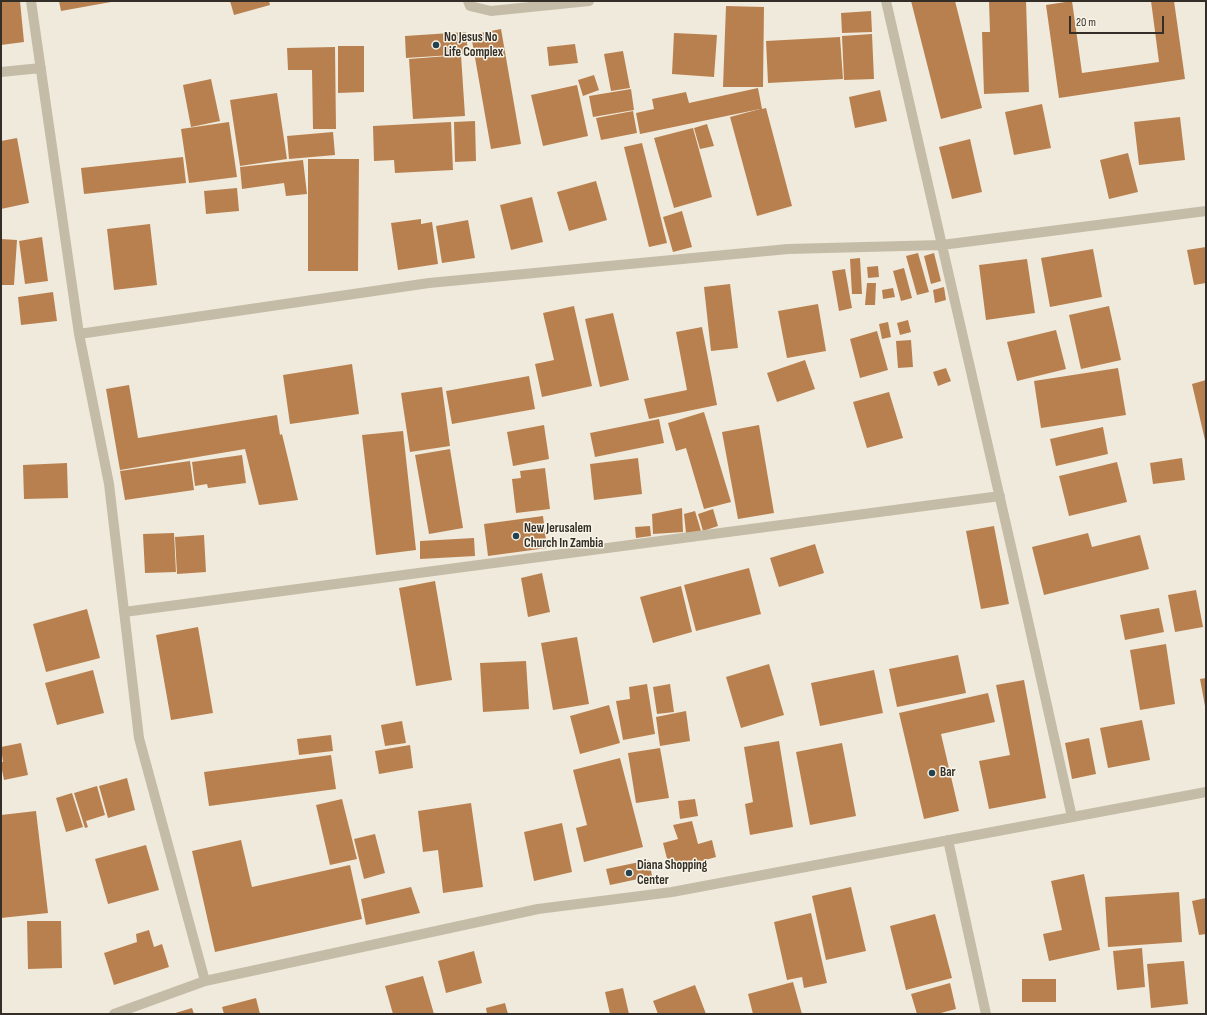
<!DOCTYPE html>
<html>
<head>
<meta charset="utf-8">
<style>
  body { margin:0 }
  #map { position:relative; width:1207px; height:1015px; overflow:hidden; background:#efeadb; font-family:"Sofia Sans Condensed",sans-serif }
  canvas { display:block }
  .frame { position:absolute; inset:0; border:2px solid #332e27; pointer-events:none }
  .scale { position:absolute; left:1069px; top:16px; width:95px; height:18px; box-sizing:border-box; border:2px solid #332e27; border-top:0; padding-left:5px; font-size:12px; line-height:14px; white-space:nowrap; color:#332e27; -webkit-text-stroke:3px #f7f3e7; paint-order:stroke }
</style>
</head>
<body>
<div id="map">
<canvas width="1207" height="1015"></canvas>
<div class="frame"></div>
<div class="scale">20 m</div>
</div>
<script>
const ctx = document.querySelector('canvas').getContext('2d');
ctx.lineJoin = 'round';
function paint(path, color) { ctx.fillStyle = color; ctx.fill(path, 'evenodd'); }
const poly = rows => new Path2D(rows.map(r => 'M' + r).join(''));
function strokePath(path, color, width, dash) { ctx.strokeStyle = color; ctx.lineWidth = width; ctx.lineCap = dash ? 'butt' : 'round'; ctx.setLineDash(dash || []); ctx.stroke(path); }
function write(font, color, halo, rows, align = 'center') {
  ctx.font = font + ' "Sofia Sans Condensed",sans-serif'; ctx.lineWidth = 3; ctx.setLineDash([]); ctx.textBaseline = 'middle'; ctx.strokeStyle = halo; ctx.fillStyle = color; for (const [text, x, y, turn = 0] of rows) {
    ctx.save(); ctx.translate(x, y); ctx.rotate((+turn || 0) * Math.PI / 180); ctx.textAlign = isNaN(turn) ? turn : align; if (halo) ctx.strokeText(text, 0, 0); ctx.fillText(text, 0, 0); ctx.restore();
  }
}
paint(poly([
  [1,1,20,1,24,42,1,45],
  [59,1,110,1,111,2,61,11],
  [230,1,269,1,270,5,234,15],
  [911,1,955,1,982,108,941,119],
  [989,1,1026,1,1029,92,984,94,982,32,990,32],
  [1072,1,1082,73,1159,62,1151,1,1174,1,1185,79,1059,98,1046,5],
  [726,6,764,7,763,87,723,87],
  [871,11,872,32,842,33,841,13],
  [501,29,521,144,491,149,471,35],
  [466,32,468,54,406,58,405,36],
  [674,33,717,35,714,77,672,74],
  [872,34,874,79,844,80,842,36],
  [840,37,843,79,768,83,766,41],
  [575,44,578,63,549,66,547,47],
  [338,46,364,46,364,92,338,93],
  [335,47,336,129,313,129,312,70,288,70,287,48],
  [623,51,630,88,611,91,604,54],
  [461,55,465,116,413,119,409,59],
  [594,75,599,90,583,96,578,80],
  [211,79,220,121,191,127,183,85],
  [577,85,588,136,543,146,531,95],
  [758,88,762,109,766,108,792,206,757,216,730,117,760,109,640,134,636,113,654,109,652,99,686,92,689,103],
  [631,89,634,110,593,117,589,96],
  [880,90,887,121,855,128,849,97],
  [277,93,287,159,240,166,230,100],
  [1042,104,1051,148,1014,155,1005,112],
  [633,111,637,133,601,140,596,118],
  [1180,117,1185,160,1139,165,1134,122],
  [475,121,476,161,455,162,454,122],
  [229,122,237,177,189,183,181,129],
  [451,122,453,170,395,173,394,160,374,161,373,126],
  [707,124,714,146,700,149,694,128],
  [693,128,712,197,674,208,654,138],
  [333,132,335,155,289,159,287,136],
  [17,138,29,203,1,209,1,141],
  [970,139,982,192,952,199,939,147],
  [642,143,667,243,649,247,624,147],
  [1128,153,1138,192,1109,199,1100,160],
  [183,157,186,183,84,194,81,168],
  [308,159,359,159,358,271,308,271],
  [303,160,307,194,286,196,284,183,242,189,240,167],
  [596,181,607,220,569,231,557,192],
  [237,188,239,211,206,214,204,191],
  [532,197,543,242,511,250,500,205],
  [682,211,692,247,673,252,663,217],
  [421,219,421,224,432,222,438,264,398,270,391,223],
  [468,220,475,258,442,263,436,226],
  [150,224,157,285,114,290,107,229],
  [42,237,48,281,25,284,19,241],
  [1,239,17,240,14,285,1,285],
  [1206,247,1206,283,1194,285,1187,250],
  [1093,249,1102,297,1050,307,1041,258],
  [918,253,929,292,917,295,906,256],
  [934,253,941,281,931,284,924,256],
  [860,258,862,294,852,294,850,259],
  [1027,259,1035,313,986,320,979,265],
  [878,266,879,277,868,278,867,267],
  [904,268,912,298,901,301,893,271],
  [845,269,852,308,839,311,832,271],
  [867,283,876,283,875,305,865,305],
  [730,284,738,348,711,351,704,287],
  [944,287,946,300,935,303,933,290],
  [893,288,895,297,883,299,882,290],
  [53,292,57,321,21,325,18,297],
  [818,304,826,351,787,358,778,311],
  [574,306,592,386,542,397,535,364,554,360,543,313],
  [1109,306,1121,360,1081,369,1069,315],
  [613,313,629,380,600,387,585,319],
  [908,320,911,332,900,335,897,323],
  [888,322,891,337,882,339,879,324],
  [702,327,717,405,649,419,644,399,687,390,676,332],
  [1056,330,1066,369,1017,381,1007,342],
  [877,331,888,370,860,378,850,339],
  [911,340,913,367,898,368,896,341],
  [805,360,815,389,777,402,767,373],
  [352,364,359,414,290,424,283,375],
  [946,368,951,381,938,386,933,372],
  [1118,368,1126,415,1041,428,1034,381],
  [529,376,535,409,452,424,446,391],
  [1206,380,1206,440,1205,440,1192,384],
  [129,385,138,438,277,415,280,435,282,434,298,500,259,505,245,449,120,470,106,389],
  [442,387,450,446,410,452,401,393],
  [889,392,903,438,867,448,853,402],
  [704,412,731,502,704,509,686,448,676,451,668,423],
  [659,419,664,443,595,457,590,433],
  [544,425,549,459,513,466,507,432],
  [759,425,774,513,738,519,722,432],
  [1103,427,1108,454,1056,466,1050,439],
  [403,431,416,550,376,555,362,435],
  [450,449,463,528,429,534,415,455],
  [242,455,246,483,208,488,207,484,195,486,192,462],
  [638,458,642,494,594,500,590,464],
  [1182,458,1185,480,1153,484,1150,463],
  [190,461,194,490,125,500,120,471],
  [1117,462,1127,502,1069,516,1059,476],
  [67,463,68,498,24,499,23,465],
  [545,468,550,509,516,513,512,479,521,478,520,471],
  [682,508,683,532,653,534,652,514],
  [713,509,718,526,703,531,698,514],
  [695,511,701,531,686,533,684,514],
  [543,516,547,548,488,556,484,524],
  [650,526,651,536,636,538,635,527],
  [994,526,1009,604,981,609,966,531],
  [174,533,176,572,145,573,143,534],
  [1088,533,1092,547,1140,535,1149,569,1044,595,1032,547],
  [204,535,206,572,177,574,175,537],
  [474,538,475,556,420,559,420,541],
  [815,544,824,573,779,587,770,558],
  [749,568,761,614,696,631,684,585],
  [542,573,550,612,528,617,521,578],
  [435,581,452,680,416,686,399,588],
  [681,586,692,632,653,643,640,597],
  [1196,590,1203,627,1175,632,1168,595],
  [1159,608,1164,632,1125,640,1120,615],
  [87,609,100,658,46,672,33,624],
  [198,627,213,713,171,720,156,635],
  [577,637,589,704,553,710,541,643],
  [1166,644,1175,704,1140,710,1130,650],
  [958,655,966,693,897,707,889,669],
  [526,661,529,709,483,712,480,663],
  [769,664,784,715,741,728,726,677],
  [93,670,104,713,57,725,45,683],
  [874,670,883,713,820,726,811,683],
  [1206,678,1206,706,1205,706,1200,679],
  [1024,680,1046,798,989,809,979,761,1010,755,996,685],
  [647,684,655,734,623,740,616,701,630,699,629,687],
  [670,684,674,712,657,714,653,687],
  [988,693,995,722,941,734,959,811,924,819,899,713],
  [609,705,620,743,580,754,570,716],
  [686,711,690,741,660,746,656,717],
  [1142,720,1150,760,1108,768,1100,728],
  [402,721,406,743,385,746,381,725],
  [331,735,333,751,299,755,297,739],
  [1089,738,1096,774,1072,779,1065,743],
  [779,741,793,827,750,835,745,804,753,802,744,747],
  [21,743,28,775,4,780,1,765,1,762,3,762,1,747],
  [842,743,856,816,810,825,796,752],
  [410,745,413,768,379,774,375,751],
  [660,748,669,798,636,803,628,753],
  [331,755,336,789,209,806,204,772],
  [620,758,643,847,584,862,576,828,587,825,573,770],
  [127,778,135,810,108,818,99,786],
  [97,786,105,815,86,821,88,827,85,828,74,793],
  [72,793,83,827,66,832,56,798],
  [342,799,357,859,330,865,316,805],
  [695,799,698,816,680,819,678,801],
  [471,803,483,887,443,893,438,850,423,852,418,811],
  [36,811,48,913,1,918,1,815],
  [692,821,698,844,712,840,716,857,670,870,663,843,678,839,673,825],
  [562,823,572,872,534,881,524,832],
  [375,834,385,873,364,879,354,839],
  [241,840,252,887,350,865,362,919,215,952,192,851],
  [146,845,159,890,108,904,95,859],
  [649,860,652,876,610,885,606,869],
  [1084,874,1100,950,1049,961,1043,934,1062,930,1051,881],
  [411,887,420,913,366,925,361,899],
  [851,887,866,951,826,960,812,896],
  [1179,892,1182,942,1108,947,1105,897],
  [1206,898,1206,934,1199,935,1192,901],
  [811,913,827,983,804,988,802,977,787,980,774,922],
  [935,914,952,978,906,990,890,926],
  [27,921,61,921,62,968,28,969],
  [149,930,154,947,162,944,169,967,114,985,104,953,137,942,136,934],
  [1142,948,1145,987,1117,990,1113,951],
  [474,951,482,983,446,993,438,961],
  [1184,961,1188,1004,1151,1008,1147,964],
  [423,976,434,1014,393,1014,385,986],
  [1022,979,1056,979,1056,1002,1022,1002],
  [793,982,802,1014,753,1014,748,994],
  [950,983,956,1009,937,1014,917,1014,911,994],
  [695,985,706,1014,658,1014,653,1001],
  [623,988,629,1014,610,1014,605,992],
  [256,998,260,1014,224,1014,222,1007],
  [505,1003,508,1014,487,1014,486,1008],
  [192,1008,194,1014,172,1014]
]), '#b9804f');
strokePath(poly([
  [31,1,79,334,109,484,139,738,205,981,538,909,672,892,1206,792],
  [468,1,470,6,491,11,589,1],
  [886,1,1027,616,1072,817],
  [1,72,41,68],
  [79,334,429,283,788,249,942,245,1206,211],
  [124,612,1000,496],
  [948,840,986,1014],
  [114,1014,205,981]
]), '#c5bca8', 10);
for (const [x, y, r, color] of [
  [436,45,4,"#224250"],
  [516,536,4,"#224250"],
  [932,773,4,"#224250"],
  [629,873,4,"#224250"]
]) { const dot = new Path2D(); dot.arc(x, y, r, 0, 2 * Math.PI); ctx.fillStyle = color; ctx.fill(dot); strokePath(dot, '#f7f3e7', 1.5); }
write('bold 13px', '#332e27', '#f7f3e7', [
  ["No Jesus No",444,38],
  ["Life Complex",444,53],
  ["New Jerusalem",524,529],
  ["Church In Zambia",524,544],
  ["Bar",940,773],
  ["Diana Shopping",637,866],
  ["Center",637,881]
], 'left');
</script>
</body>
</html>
